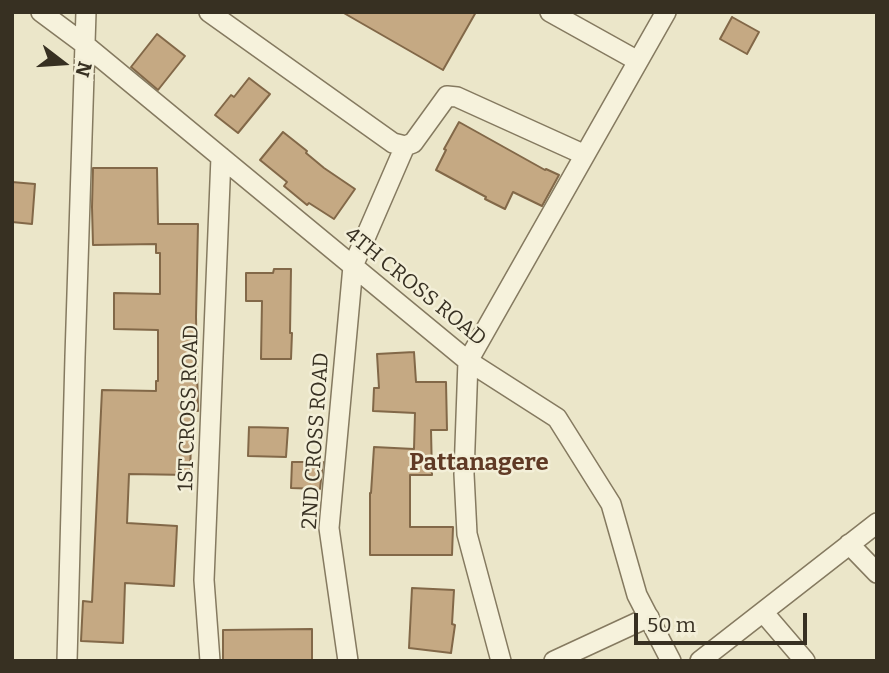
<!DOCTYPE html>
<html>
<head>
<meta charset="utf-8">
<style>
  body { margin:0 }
  #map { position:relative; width:889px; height:673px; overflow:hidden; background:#ebe6c9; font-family:Bitter,serif }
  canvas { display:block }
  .frame { position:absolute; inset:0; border:14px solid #373022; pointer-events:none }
  .north { position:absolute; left:28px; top:28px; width:70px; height:70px; -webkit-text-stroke:5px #f3efd8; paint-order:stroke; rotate:107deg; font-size:19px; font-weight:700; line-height:28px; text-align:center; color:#373022 }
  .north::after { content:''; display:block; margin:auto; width:24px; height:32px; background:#373022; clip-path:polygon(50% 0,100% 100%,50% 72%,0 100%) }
  .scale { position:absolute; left:634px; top:613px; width:173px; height:32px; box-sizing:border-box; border:4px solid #373022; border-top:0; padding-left:9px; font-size:21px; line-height:24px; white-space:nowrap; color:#373022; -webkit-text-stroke:5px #f3efd8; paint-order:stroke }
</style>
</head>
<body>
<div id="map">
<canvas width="889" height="673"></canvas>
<div class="frame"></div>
<div class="north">N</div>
<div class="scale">50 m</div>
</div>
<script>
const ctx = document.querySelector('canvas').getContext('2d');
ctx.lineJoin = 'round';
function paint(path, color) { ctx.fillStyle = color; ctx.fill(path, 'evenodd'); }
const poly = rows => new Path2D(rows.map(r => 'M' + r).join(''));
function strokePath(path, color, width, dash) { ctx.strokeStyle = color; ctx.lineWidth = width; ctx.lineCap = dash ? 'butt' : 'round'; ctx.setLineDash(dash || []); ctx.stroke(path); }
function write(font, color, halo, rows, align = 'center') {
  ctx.font = font + ' Bitter,serif'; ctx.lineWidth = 5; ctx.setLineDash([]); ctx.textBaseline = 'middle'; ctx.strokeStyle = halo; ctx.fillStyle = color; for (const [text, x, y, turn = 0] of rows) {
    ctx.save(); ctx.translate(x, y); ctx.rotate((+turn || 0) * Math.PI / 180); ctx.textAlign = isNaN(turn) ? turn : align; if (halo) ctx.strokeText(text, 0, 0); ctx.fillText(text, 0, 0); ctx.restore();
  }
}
const building = poly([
  [342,12,476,12,443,70,342,12],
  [732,17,759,32,747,54,720,39,732,17],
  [157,34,185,56,158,90,131,67,157,34],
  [249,78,270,94,238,133,215,115,231,95,234,97,249,78],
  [459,122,545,170,546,169,559,175,542,206,513,192,505,209,485,199,486,197,436,170,446,150,444,149,459,122],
  [283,132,307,151,306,153,324,168,355,189,334,219,309,203,307,205,284,186,287,182,260,160,283,132],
  [93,168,157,168,158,224,198,224,196,317,198,411,194,411,194,442,191,442,190,475,129,474,127,523,177,526,174,586,125,583,123,643,81,641,83,601,92,602,102,390,156,391,156,381,158,381,158,330,114,329,114,293,160,294,160,253,156,253,156,244,93,245,92,207,93,168],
  [12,182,35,184,32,224,12,222,12,182],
  [274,269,291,269,290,333,292,333,291,359,261,359,262,301,246,301,246,273,273,273,274,269],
  [414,352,416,382,446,382,447,430,431,430,432,475,410,475,410,527,453,527,452,555,370,555,370,493,371,493,374,447,414,449,415,413,373,411,374,388,379,388,377,354,414,352],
  [249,427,288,428,286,457,248,456,249,427],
  [292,462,323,462,320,489,291,488,292,462],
  [412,588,454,590,452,624,455,625,451,653,409,648,412,588],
  [312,629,312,661,223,661,223,630,312,629]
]);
paint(building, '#c5a983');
strokePath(building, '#826848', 2);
const street = poly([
  [41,12,84,44,468,361,557,418,611,504,637,595,671,661],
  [209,12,393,143,405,146,413,143,447,96,457,97,585,155],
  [550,12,638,61],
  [849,544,877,573],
  [763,612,805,661],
  [67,661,75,357,86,12],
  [210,661,204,580,221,157],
  [348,661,329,528,353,266,405,146],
  [501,661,467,534,464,474,468,361,666,12],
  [554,661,649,617],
  [700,661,877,523]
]);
strokePath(street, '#857a60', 22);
strokePath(street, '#f6f2dc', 19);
write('21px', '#373022', '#f3efd8', [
  ["4TH CROSS ROAD",415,287,39],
  ["1ST CROSS ROAD",189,408,-88],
  ["2ND CROSS ROAD",316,441,-86]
]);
write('bold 24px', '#603a25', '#f3efd8', [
  ["Pattanagere",479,463]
]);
</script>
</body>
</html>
